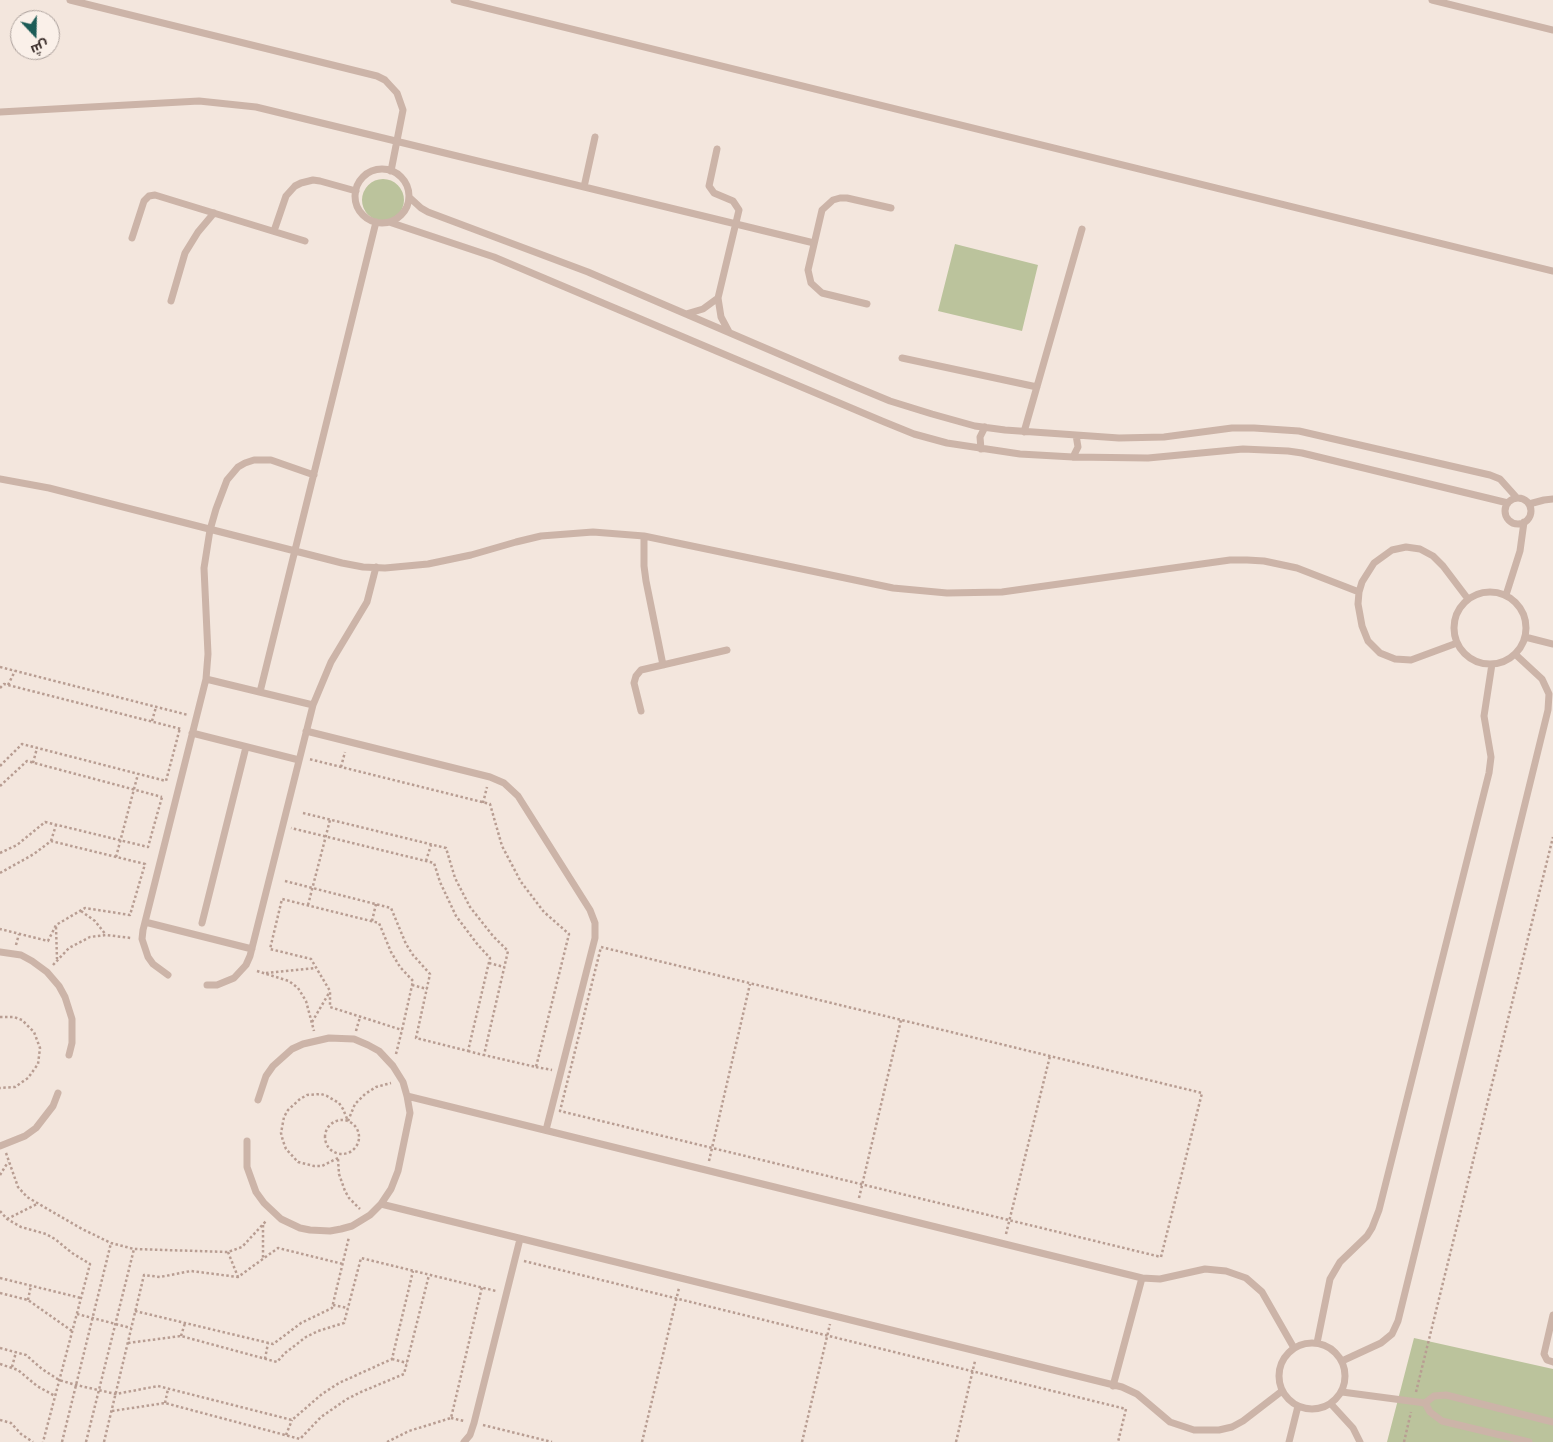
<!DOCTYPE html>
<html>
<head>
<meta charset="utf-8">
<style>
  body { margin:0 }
  #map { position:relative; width:1553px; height:1442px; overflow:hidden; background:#f3e6dd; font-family:Barlow,Cairo,sans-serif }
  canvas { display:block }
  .north { position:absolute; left:10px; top:10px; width:50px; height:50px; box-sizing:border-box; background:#faf0e9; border:1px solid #aca19c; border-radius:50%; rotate:159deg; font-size:14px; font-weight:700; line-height:20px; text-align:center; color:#382b28 }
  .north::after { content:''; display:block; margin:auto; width:18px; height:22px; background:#1c5c57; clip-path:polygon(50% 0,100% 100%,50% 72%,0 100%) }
</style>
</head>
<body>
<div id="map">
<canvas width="1553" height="1442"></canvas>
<div class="north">ش</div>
</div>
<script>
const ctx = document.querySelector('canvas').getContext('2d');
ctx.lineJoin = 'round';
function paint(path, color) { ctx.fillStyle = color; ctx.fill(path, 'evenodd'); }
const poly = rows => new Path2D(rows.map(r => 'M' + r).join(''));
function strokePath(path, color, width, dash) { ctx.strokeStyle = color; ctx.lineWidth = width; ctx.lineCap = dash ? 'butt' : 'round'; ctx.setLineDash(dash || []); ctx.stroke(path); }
paint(poly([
  '362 200a21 21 0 1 1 42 0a21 21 0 1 1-42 0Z',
  [955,244,1038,265,1022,331,938,311],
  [1414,1338,1553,1369,1553,1442,1387,1442]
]), '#bbc39c');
strokePath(poly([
  [0,667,188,715],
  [8,685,15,671],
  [0,688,4,684,8,685,181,729],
  [152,721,156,707],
  [33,763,37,748],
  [0,766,22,744,166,781,180,728],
  [341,767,345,752],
  [0,786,27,761,162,797],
  [483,803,487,787],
  [303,813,446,848,455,878,470,907,493,936,508,951,484,1055,536,1067,569,934,544,912,521,882,502,846,490,804,309,759],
  [51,841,56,825],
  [0,853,17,845,45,822,148,847,162,797],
  [116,857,138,774],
  [426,861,431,845],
  [0,873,34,854,51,841,145,864,130,915,85,908,56,925,48,941,0,929],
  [285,881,391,908,406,944,413,955,430,974,416,1038,468,1051,490,958,478,945,456,916,440,882,434,863,291,828],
  [308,905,330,820],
  [81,911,95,921,106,935],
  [372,921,376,904],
  [56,927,57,959],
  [16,945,19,934],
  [601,947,1202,1093,1161,1257,560,1111,601,947],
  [489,963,504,967],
  [53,965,69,948,90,937,106,935,131,938],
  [257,971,289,981,298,988,306,1001,314,1031],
  [266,973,316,968],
  [412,985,427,989],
  [0,1017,14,1017,22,1020,34,1032,40,1048,38,1064,28,1078,15,1087,0,1088],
  [312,1022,329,993],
  [356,1031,360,1017],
  [468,1051,483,1055],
  [396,1054,402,1030,413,981,400,967,391,952,379,923,282,899,270,949,311,959,330,991,330,1007,402,1030],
  [536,1067,552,1070],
  '325 1137a17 17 0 1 1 34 0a17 17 0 1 1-34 0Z',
  [348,1121,355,1104,365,1094,376,1087,391,1083],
  [6,1153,18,1187,27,1197,82,1229,111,1243,134,1249,228,1252,242,1247,267,1220],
  [338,1158,322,1166,314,1166,298,1162,286,1149,283,1141,281,1133,284,1117,288,1110,300,1099,307,1095,321,1094,327,1096,339,1103,343,1109,348,1121],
  [338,1159,339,1174,345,1191,349,1198,360,1209],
  [709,1161,750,984],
  [0,1175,8,1162],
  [859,1198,901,1020],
  [0,1211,7,1219,21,1227,46,1234,55,1239,72,1253,90,1264,43,1442],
  [7,1219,37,1204],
  [263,1225,263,1259],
  [1006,1234,1050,1056],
  [228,1252,238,1277],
  [524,1261,1126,1409,1118,1442],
  [0,1278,81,1298],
  [0,1293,28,1300,72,1331],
  [28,1300,31,1285],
  [333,1305,348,1308],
  [135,1311,273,1344,301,1323,332,1308,349,1237],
  [77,1314,131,1328],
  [181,1336,185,1323],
  [128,1343,181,1336,277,1362,285,1353,306,1337,318,1331,344,1323,361,1258,496,1291],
  [0,1348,26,1355,42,1369,59,1380,76,1385,116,1394,158,1386,292,1420,322,1394,339,1383,392,1359,413,1271],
  [265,1359,268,1343],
  [392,1359,407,1363],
  [0,1364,18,1370,37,1386,55,1396],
  [12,1367,16,1352],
  [1416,1392,1553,837],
  [165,1403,168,1389],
  [112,1411,165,1403,300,1439,321,1417,347,1399,361,1392,404,1374,429,1275],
  [451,1418,464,1421],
  [0,1420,11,1423,21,1434,33,1442],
  [483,1425,552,1442],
  [286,1435,292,1420],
  [62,1442,111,1243],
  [86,1442,134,1249],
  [104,1442,144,1275,160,1277,191,1271,238,1277,278,1248,343,1264],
  [387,1442,409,1431,451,1418,482,1287],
  [642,1442,679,1288],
  [802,1442,830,1324],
  [956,1442,975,1361],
  [1404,1442,1411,1412]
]), '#b89d92', 2.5, [2.5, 2.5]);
strokePath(poly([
  [70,0,377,76,385,80,397,93,403,110,391,171],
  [454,0,1553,271],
  [1432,0,1553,30],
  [0,112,199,101,256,107,814,243],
  [717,149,709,186,714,193,733,201,739,210,718,298,721,317,729,332],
  '355 196a27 27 0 1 1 54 0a27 27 0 1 1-54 0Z',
  [584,187,595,137],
  [409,197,421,208,428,212,588,272,849,384,890,401,932,414,975,426,1005,430,1119,438,1164,437,1232,428,1254,428,1299,431,1490,475,1500,479,1517,498],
  [389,222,494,257,882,421,914,434,947,443,1020,454,1073,457,1148,458,1243,449,1288,451,1302,453,1508,503],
  [274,231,286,196,295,186,301,183,313,180,320,181,356,191],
  [132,238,144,201,149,196,155,195,305,241],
  [171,301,185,253,198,232,214,213],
  [867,304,822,293,811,283,808,270,822,210,833,200,840,198,847,198,891,208],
  [686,314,703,309,718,298],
  [902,358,1037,387],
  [1024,432,1082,229],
  [981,449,980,437,985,427],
  [1073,457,1078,447,1076,435],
  [0,479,49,488,342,563,363,567,385,568,428,564,471,555,516,542,541,536,593,532,644,536,893,588,947,593,1002,592,1230,560,1247,560,1264,561,1297,568,1359,592],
  '1505 511a13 13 0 1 1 26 0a13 13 0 1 1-26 0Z',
  [1529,504,1544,500,1553,499],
  [644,536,644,566,646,581,663,665],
  '1454 628a36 36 0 1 1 72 0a36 36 0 1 1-72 0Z',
  [1506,595,1520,551,1524,522],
  [1525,637,1553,644],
  [1457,643,1411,660,1395,659,1380,653,1368,641,1362,626,1358,604,1359,592,1362,582,1374,563,1392,550,1406,547,1420,549,1433,556,1443,566,1468,599],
  [206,679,313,705],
  [260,692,376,222],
  [641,711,634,683,636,676,641,670,727,650],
  [306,731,490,777,504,783,518,796,590,910,595,923,595,938,546,1130],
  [192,733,299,760],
  [145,922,252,949],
  [202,923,246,747],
  [0,952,21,955,32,961,47,972,59,986,65,997,72,1019,72,1043,69,1055],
  [168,975,153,964,148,957,142,939,143,930,206,679,208,654,204,568,210,530,216,509,227,480,238,467,245,463,254,460,271,460,314,475],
  [207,985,217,985,234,978,246,965,250,956,313,705,331,662,367,602,376,567],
  [407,1096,1142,1278,1160,1279,1205,1269,1226,1271,1246,1278,1262,1292,1294,1348],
  [247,1141,247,1167,256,1192,264,1203,281,1219,300,1228,310,1230,330,1231,341,1229,352,1226,370,1215,381,1204,391,1189,398,1171,410,1113,407,1096,403,1082,393,1066,379,1051,368,1045,354,1039,329,1038,303,1044,292,1049,273,1066,266,1076,258,1100],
  [0,1146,25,1136,36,1128,53,1106,58,1093],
  [381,1204,1122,1387,1137,1394,1170,1422,1194,1430,1219,1430,1232,1427,1243,1421,1282,1391],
  [1553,1315,1544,1354,1547,1360,1553,1362],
  '1279 1376a33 33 0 1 1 66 0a33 33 0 1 1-66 0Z',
  [1317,1343,1330,1279,1340,1262,1367,1236,1372,1228,1379,1210,1489,773,1491,757,1484,716,1492,664],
  [1342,1361,1381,1343,1392,1334,1398,1321,1548,710,1549,694,1542,679,1515,654],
  [1113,1386,1142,1278],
  [1342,1392,1425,1403,1434,1396,1446,1395,1553,1422],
  [1425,1403,1430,1412,1442,1421,1529,1442],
  [1331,1404,1353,1428,1360,1442],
  [464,1442,470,1435,474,1423,520,1239],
  [1289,1442,1298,1406]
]), '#ccb4a8', 7);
</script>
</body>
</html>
